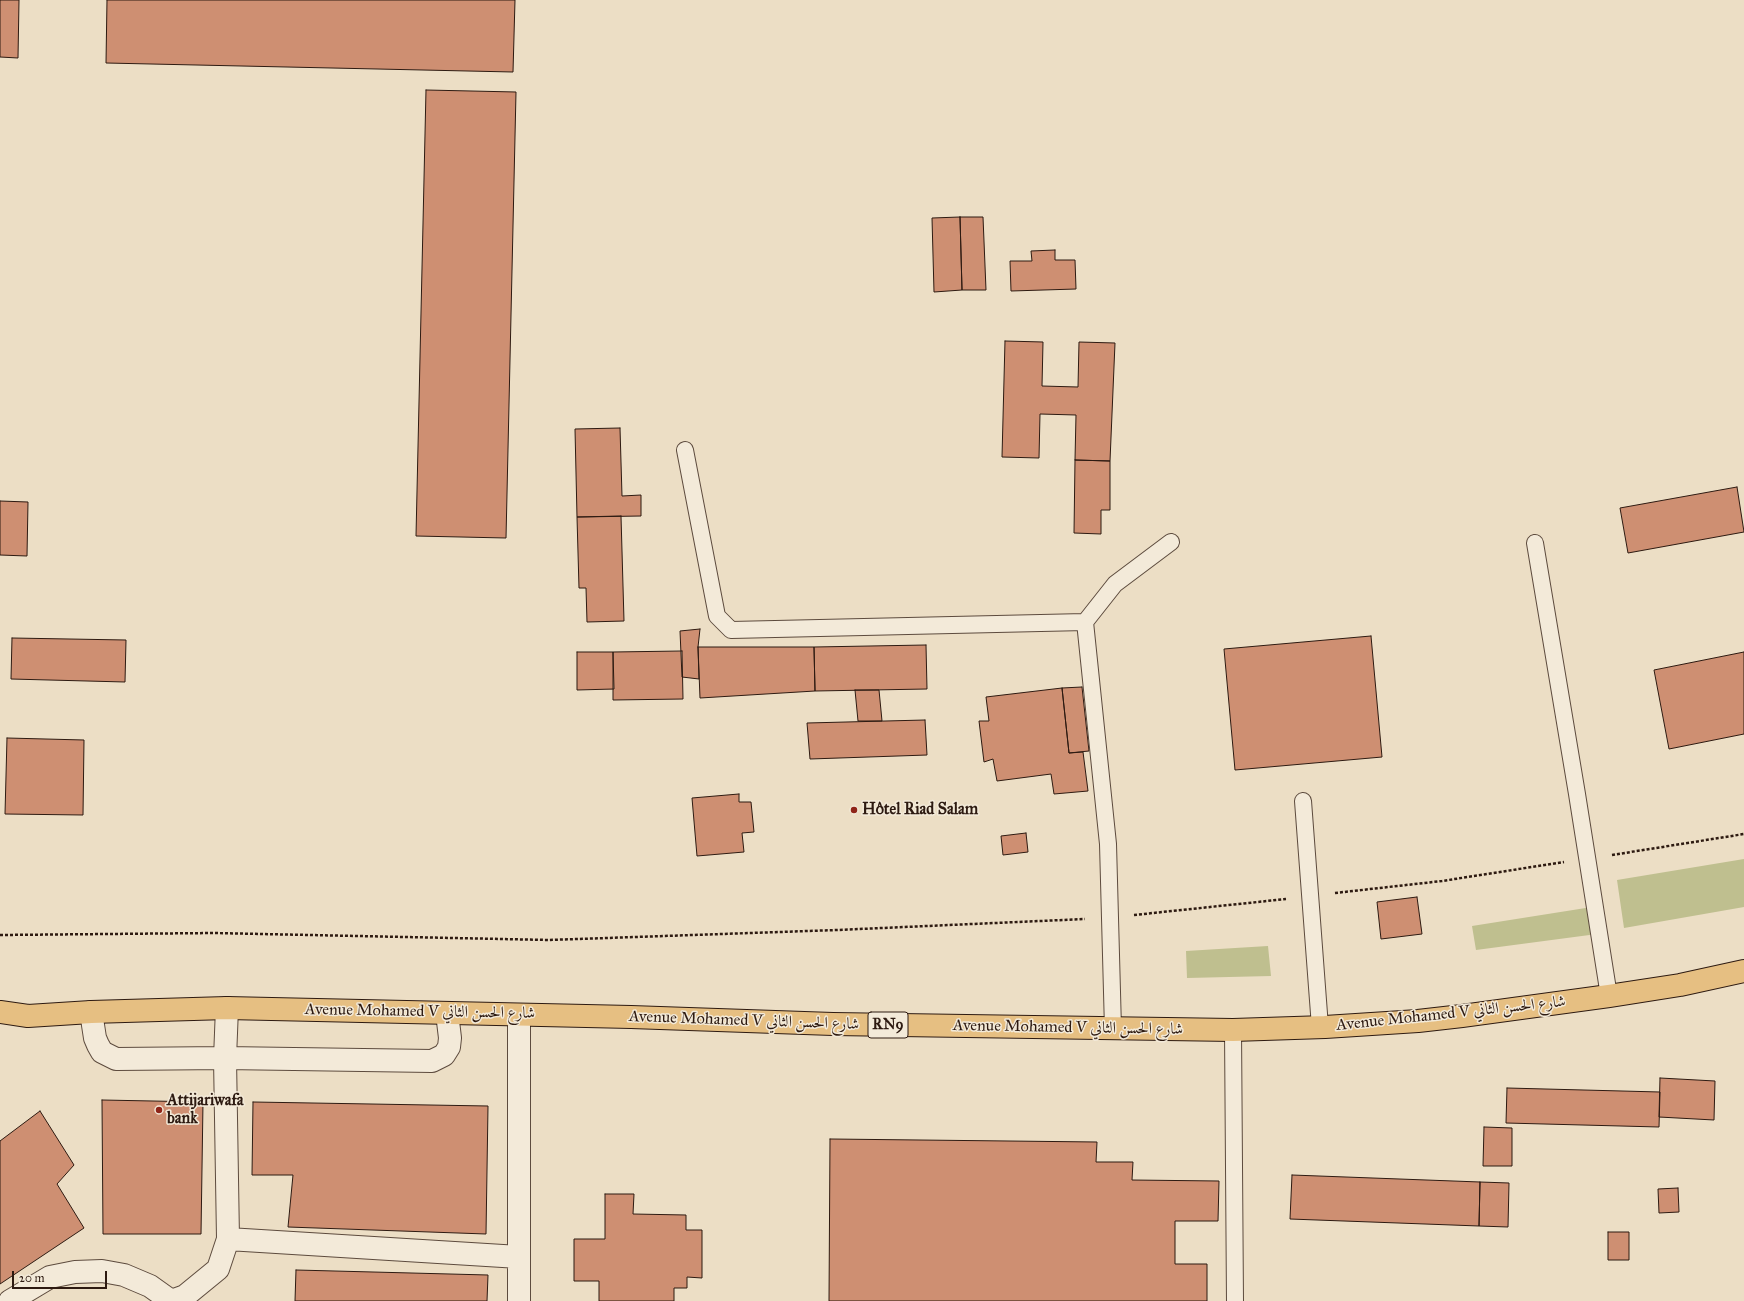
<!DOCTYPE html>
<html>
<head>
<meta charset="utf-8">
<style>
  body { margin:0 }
  #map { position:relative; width:1744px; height:1301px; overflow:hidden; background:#ecdec5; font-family:"IM FELL Great Primer",serif }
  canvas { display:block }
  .scale { position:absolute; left:12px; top:1271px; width:95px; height:18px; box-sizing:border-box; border:2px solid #2d1a11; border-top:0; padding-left:5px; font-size:12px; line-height:14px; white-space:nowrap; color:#2d1a11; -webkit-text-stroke:3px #f3ead9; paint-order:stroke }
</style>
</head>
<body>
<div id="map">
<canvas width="1744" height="1301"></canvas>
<div class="scale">20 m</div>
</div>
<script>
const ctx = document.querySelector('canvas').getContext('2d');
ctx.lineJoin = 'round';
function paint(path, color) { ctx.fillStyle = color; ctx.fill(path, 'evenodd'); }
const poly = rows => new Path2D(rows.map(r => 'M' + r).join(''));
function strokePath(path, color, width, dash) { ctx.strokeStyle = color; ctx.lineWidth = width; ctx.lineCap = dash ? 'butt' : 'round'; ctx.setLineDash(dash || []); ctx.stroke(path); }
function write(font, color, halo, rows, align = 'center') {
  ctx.font = font + ' "IM FELL Great Primer",Amiri,serif'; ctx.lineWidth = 3; ctx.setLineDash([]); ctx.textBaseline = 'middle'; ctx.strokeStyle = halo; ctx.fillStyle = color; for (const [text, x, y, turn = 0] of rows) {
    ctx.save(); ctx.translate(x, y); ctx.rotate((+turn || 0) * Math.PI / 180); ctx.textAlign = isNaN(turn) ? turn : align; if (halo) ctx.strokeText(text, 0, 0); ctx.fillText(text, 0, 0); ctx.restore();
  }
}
paint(poly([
  [1744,859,1744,907,1624,928,1617,880],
  [1592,907,1597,934,1476,950,1472,926],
  [1268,946,1271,976,1187,978,1186,951]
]), '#bfbf8f');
const building = poly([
  [0,0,19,0,18,58,0,57,0,0],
  [107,0,515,0,513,72,106,63,107,0],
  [426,90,516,92,506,538,416,536,426,90],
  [960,217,983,217,986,290,962,290,960,217],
  [960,217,962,290,934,292,932,218,960,217],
  [1055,250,1055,260,1075,260,1076,289,1011,291,1010,261,1032,261,1031,251,1055,250],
  [1005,341,1043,342,1042,386,1078,387,1079,342,1115,343,1110,461,1075,460,1076,415,1040,414,1039,458,1002,457,1005,341],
  [620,428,622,496,641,495,641,516,577,517,575,429,620,428],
  [1075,460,1110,461,1110,510,1101,510,1101,534,1074,533,1075,460],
  [1737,487,1744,532,1628,553,1620,508,1737,487],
  [0,501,28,502,27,556,0,555,0,501],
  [621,516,624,621,587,622,586,588,579,588,577,517,621,516],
  [700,629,698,647,699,679,682,677,680,631,700,629],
  [1371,636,1382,757,1235,770,1224,649,1371,636],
  [12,638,126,640,125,682,11,679,12,638],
  [926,645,927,689,815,691,814,647,926,645],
  [698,647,814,647,815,691,700,698,698,647],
  [682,651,683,699,613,700,613,652,682,651],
  [577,652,613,652,614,689,577,690,577,652],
  [1744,652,1744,734,1669,749,1654,670,1744,652],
  [1082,687,1089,751,1069,753,1062,688,1082,687],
  [1062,688,1069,753,1083,752,1088,791,1054,794,1051,774,997,781,993,759,984,762,979,721,989,721,986,697,1062,688],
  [855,690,879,690,882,721,858,721,855,690],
  [925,720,927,755,810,759,807,723,925,720],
  [7,738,84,740,83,815,5,814,7,738],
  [739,794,739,802,751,802,754,832,742,833,744,852,697,856,692,798,739,794],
  [1026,833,1028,852,1003,855,1001,836,1026,833],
  [1417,897,1422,934,1381,939,1377,902,1417,897],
  [1660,1078,1715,1081,1714,1120,1659,1117,1660,1078],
  [1507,1088,1660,1092,1659,1127,1506,1123,1507,1088],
  [102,1100,203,1102,201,1234,103,1234,102,1100],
  [253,1102,488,1106,486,1234,288,1227,293,1175,252,1175,253,1102],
  [40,1111,74,1165,57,1184,84,1228,0,1284,0,1141,40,1111],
  [1484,1127,1512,1128,1512,1166,1483,1166,1484,1127],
  [830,1139,1097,1142,1096,1162,1133,1162,1132,1180,1219,1181,1218,1221,1175,1221,1175,1264,1207,1264,1207,1301,829,1301,830,1139],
  [1292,1175,1480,1182,1479,1226,1290,1219,1292,1175],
  [1480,1182,1509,1183,1508,1227,1479,1226,1480,1182],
  [1678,1188,1679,1212,1659,1213,1658,1189,1678,1188],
  [605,1194,634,1194,633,1214,686,1215,686,1230,702,1230,702,1278,687,1277,687,1288,674,1288,674,1301,599,1301,599,1281,574,1281,574,1239,605,1239,605,1194],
  [1608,1232,1629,1232,1629,1260,1608,1260,1608,1232],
  [296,1270,488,1275,487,1301,295,1301,296,1270]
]);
paint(building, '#ce8f72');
strokePath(building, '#2d1a11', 1);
const service = poly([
  [685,450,717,616,731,630,1085,622,1108,844,1113,1029],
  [1535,543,1577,794,1609,996],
  [1085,622,1115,584,1171,542],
  [1303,801,1320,1027],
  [1233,1030,1235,1301]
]);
const minor = poly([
  [91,1012,95,1038,98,1045,102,1052,116,1059,225,1058,432,1061,444,1055,449,1047,450,1038,447,1013],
  [228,1239,519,1257],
  [10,1301,50,1277,75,1272,102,1271,124,1275,150,1286,171,1301],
  [171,1301,185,1296,218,1269,228,1239,225,1058,227,1008],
  [519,1301,519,1015]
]);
const primary = poly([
  [0,1012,28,1016,91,1012,227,1008,631,1017,833,1024,1233,1030,1325,1027,1418,1021,1462,1016,1609,996,1680,985,1744,971]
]);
strokePath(service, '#5d4b3e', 18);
strokePath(minor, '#5d4b3e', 24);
strokePath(primary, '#2d1a11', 24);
strokePath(poly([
  [1612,855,1744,834],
  [1335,893,1442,881,1564,862],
  [1134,915,1286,899],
  [0,935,214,933,549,940,837,930,1085,919]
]), '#2d1a11', 2.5, [3, 2]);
strokePath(service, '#f3ead9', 16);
strokePath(minor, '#f3ead9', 22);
strokePath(primary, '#e6bf82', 22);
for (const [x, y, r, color] of [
  [854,810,4,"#8f2418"],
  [159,1110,4,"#8f2418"]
]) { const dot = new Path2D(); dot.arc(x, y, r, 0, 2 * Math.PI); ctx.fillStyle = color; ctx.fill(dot); strokePath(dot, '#f3ead9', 1.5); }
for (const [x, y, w] of [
  [888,1025,40]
]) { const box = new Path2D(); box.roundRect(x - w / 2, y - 13, w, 26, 3); ctx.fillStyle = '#f3ead9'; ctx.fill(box); strokePath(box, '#2d1a11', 1); }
write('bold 15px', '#2d1a11', null, [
  ["RN9",888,1025]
]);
write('bold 16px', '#2d1a11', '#f3ead9', [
  ["Hôtel Riad Salam",862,810],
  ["Attijariwafa",167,1101],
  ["bank",167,1119]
], 'left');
write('16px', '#2d1a11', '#f3ead9', [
  ["Avenue Mohamed V شارع الحسن الثاني",420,1012,1],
  ["Avenue Mohamed V شارع الحسن الثاني",1451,1014,-6],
  ["Avenue Mohamed V شارع الحسن الثاني",744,1021,2],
  ["Avenue Mohamed V شارع الحسن الثاني",1068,1028,1]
]);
</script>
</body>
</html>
